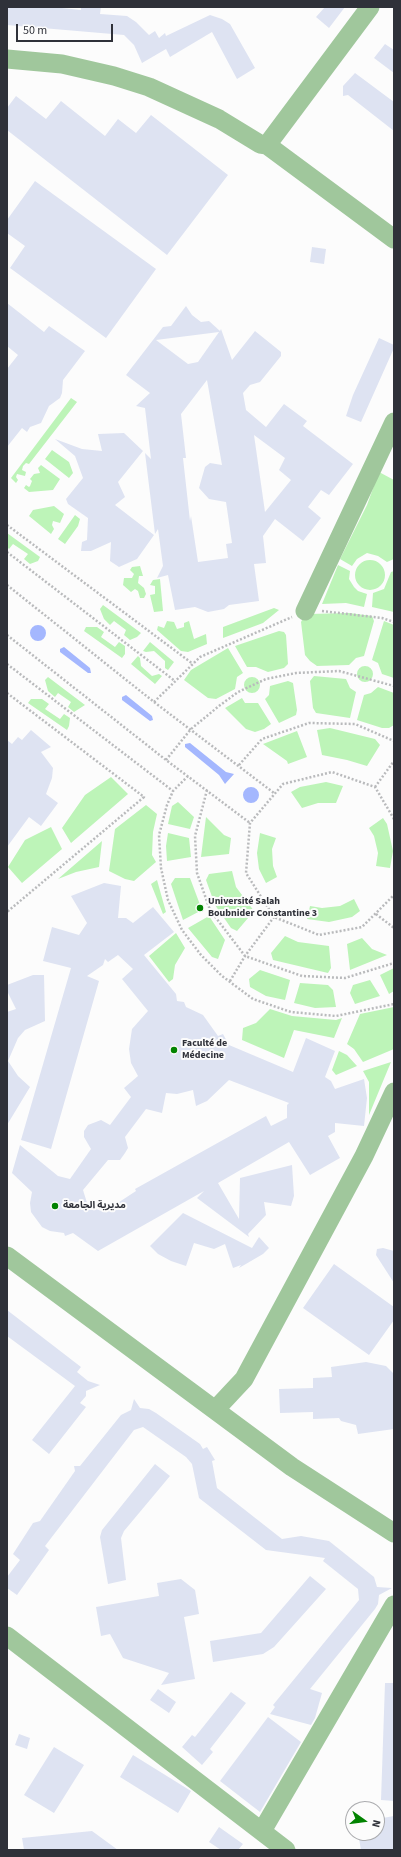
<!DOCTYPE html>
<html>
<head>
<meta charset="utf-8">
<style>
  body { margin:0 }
  #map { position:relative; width:401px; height:1857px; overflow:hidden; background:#fcfcfc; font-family:"Source Sans 3",sans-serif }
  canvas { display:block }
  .frame { position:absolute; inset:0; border:8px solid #2f3139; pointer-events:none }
  .north { position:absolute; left:345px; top:1801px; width:40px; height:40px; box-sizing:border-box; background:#fcfcfc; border:1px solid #aaabae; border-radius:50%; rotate:104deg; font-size:11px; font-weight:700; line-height:16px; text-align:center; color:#2f3139 }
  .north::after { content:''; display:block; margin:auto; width:14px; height:18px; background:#028300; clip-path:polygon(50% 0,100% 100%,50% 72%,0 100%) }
  .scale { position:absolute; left:16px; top:24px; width:97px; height:18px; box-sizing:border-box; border:2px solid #2f3139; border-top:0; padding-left:5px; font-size:12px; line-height:14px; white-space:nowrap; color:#2f3139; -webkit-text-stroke:3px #fcfcfc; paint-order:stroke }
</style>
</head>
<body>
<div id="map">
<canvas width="401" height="1857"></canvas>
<div class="frame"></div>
<div class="north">N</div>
<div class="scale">50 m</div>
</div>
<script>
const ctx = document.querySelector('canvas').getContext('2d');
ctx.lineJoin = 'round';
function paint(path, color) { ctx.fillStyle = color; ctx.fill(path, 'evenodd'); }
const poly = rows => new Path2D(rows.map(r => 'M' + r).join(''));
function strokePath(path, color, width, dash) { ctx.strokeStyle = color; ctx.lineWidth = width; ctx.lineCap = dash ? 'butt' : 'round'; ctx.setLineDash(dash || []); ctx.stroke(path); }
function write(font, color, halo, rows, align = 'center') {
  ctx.font = font + ' "Source Sans 3","Noto Sans Arabic",sans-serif'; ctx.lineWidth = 4; ctx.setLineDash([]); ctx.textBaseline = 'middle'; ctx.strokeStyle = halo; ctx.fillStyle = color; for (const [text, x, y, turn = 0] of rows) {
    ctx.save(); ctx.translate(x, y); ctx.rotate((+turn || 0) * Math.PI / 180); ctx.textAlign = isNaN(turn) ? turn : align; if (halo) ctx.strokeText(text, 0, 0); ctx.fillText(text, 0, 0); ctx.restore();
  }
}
paint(poly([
  [71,398,77,402,29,464,26,463,23,466,22,470,26,472,25,476,17,474,16,477,18,480,16,483,11,478],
  [52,450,69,462,73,473,69,478,45,459],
  [41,465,60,479,53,490,29,492,24,488,26,485,29,487,30,486,32,481,30,479,34,474,40,473,38,468],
  [379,472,394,480,394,559,387,562,378,556,367,553,357,559,352,566,340,559,367,505],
  [54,506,64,514,60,523,53,521,52,525,54,529,51,534,29,516,33,510],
  [75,515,80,519,78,526,65,544,58,539],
  [7,533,40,557,38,561,30,564,24,559,28,554,13,544,9,549,7,547],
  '355 575a15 15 0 1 1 30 0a15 15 0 1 1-30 0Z',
  [338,565,350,571,349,579,354,587,358,591,367,594,364,607,346,603,322,604],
  [140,566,143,576,139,576,138,583,144,588,146,594,144,598,140,598,138,591,135,589,131,592,123,585,124,578,132,578,134,574,130,570,132,567],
  [394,571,394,612,372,607,373,593,384,589,391,572],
  [160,579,163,611,154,612,150,595,155,594,155,586,150,585,153,580],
  [103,605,141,633,137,637,130,640,124,635,126,630,114,621,110,625,104,619,100,609],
  [274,608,279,610,263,623,223,638,223,627],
  [349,613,372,616,374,621,364,656,356,658,349,665,317,666,310,661,305,655,301,622,304,616,309,614],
  [167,621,174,622,177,629,184,627,184,623,189,621,194,639,206,634,207,644,188,652,181,651,157,630,158,626,164,628],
  [384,621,394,625,394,678,382,674,378,663,372,660],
  [86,627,97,627,104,632,101,637,115,647,119,642,125,646,125,654,122,658,84,631],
  [279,631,284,632,286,635,288,664,284,668,268,672,256,667,247,667,235,646],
  [150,642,174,662,168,670,165,668,165,661,154,651,146,652,143,651],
  [228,648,243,673,237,677,235,689,216,699,208,698,184,680,191,670],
  [138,656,140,658,141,666,152,676,159,674,162,676,155,684,131,664],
  '357 674a8 8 0 1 1 16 0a8 8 0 1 1-16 0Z',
  [314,676,346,679,350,688,356,692,350,718,316,713,313,708,310,681],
  [48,677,85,705,74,712,68,707,71,702,58,693,55,697,48,691,45,680],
  '244 685a8 8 0 1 1 16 0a8 8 0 1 1-16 0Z',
  [288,681,293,683,297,710,296,715,279,723,265,699,269,695,270,686],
  [378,687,394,693,394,725,389,728,382,728,357,720,364,695,371,693],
  [242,698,245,703,258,703,271,724,264,729,255,732,246,729,225,708],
  [31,699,42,699,49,704,45,709,60,719,64,714,70,718,69,726,67,730,28,703],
  [330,728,375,739,380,745,367,766,347,760,322,755,317,730],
  [297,731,307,757,288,764,287,761,263,744],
  [111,777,128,794,71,843,62,828,85,795],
  [326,782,343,786,336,803,318,803,302,808,291,792,300,787],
  [178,802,194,817,190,829,168,824,172,806],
  [146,805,157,814,153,832,152,855,156,862,134,881,125,879,109,871,115,829],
  [206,817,224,835,231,838,229,854,201,857],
  [383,818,387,824,393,851,390,868,376,866,378,853,374,836,369,828],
  [51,827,62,849,22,883,8,867,25,840],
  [168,833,189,838,191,857,167,861,166,846],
  [260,833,276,838,272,849,273,866,277,877,266,883,259,869,257,853],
  [102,841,99,867,76,872,58,879],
  [232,871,236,887,254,911,237,931,231,928,215,905,206,880,209,874],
  [175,878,190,878,202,910,183,920,171,884],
  [157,880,166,912,163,914,151,884],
  [354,899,360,911,352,917,329,922,307,919,310,906,322,908,340,906],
  [209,916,225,940,218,959,212,957,188,928],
  [176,933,185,948,175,965,173,979,169,982,149,956],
  [285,936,298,942,329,946,331,968,328,973,273,960,271,953],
  [362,938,372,949,387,955,350,970,347,944],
  [394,968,394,991,389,994,380,975],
  [260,970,290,980,285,1000,266,996,250,987,249,979],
  [370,980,380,996,355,1004,350,993,353,985],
  [300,983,328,985,333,990,336,1007,315,1008,294,1003],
  [394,1007,394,1049,363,1062,354,1049,347,1044,360,1014],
  [270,1009,292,1016,336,1020,342,1018,334,1038,294,1030,284,1058,242,1040,243,1028,256,1023],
  [339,1051,347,1055,357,1066,336,1075,332,1070],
  [391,1062,369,1115,369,1082,363,1071]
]), '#bdf4b8');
paint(poly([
  '30 633a8 8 0 1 1 16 0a8 8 0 1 1-16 0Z',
  [64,647,90,668,91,673,88,673,60,652,60,649],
  [126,695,152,716,153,720,150,721,122,700,122,697],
  [190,743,226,772,234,774,225,784,219,775,185,747,185,744],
  '243 795a8 8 0 1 1 16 0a8 8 0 1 1-16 0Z'
]), '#a4b7fe');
paint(poly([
  [7,7,52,7,81,10,81,7,101,7,100,14,127,16,136,22,149,35,155,31,159,38,165,33,166,36,210,15,222,19,230,24,255,68,237,79,212,32,170,57,166,49,142,63,134,45,124,35,7,25],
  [325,7,345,7,329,28,316,17],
  [385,44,394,50,394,73,374,58],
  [355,73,394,102,394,131,348,95,343,96,343,86],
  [16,96,46,119,61,101,105,136,118,119,136,133,151,115,228,175,167,255,7,130,7,108],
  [35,181,156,269,106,338,10,268,25,246,7,233,7,220],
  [312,247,326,249,324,264,310,262],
  [7,303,44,332,49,326,85,351,63,380,62,393,60,398,49,406,41,423,30,427,27,432,22,428,7,447,7,369,18,355,7,346],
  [186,306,192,315,201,322,209,321,220,331,221,329,232,360,255,331,281,352,281,356,260,382,250,385,243,393,246,410,266,427,284,404,307,421,303,426,353,464,329,495,321,490,308,507,321,518,303,541,275,519,263,536,266,563,254,564,259,601,229,605,224,609,208,612,195,607,175,610,168,575,157,578,163,566,158,529,155,534,145,453,151,459,145,408,136,406,150,393,126,375,163,327,171,326],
  [219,332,198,362,188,364,156,340],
  [207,380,222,465,210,463,205,467,199,488,209,499,226,502,232,543,226,544,228,558,198,562,191,516,190,521,183,458,186,458,181,414],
  [254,435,285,458,279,470,291,480,265,512],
  [379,338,394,345,394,348,361,422,346,416,353,395],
  [124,433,143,451,118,482,125,497,115,505,154,535,137,559,119,567,110,561,111,542,91,551,81,551,82,542,87,540,88,518,68,504,66,499,83,478,75,456,55,439,82,449,102,451,98,434],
  [31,730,51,747,41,752,53,768,52,778,46,794,58,803,41,826,29,817,7,847,7,740,12,744,18,737,22,740],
  [104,883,121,886,118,918,126,918,133,923,153,907,174,932,144,955,176,994,177,1001,184,1002,186,1007,203,1015,218,1036,223,1034,229,1045,293,1072,306,1038,335,1051,325,1077,331,1081,335,1089,364,1079,367,1098,364,1126,335,1123,335,1132,328,1136,340,1158,310,1175,289,1142,218,1183,239,1219,240,1178,292,1165,294,1196,291,1206,264,1202,266,1215,248,1234,249,1237,197,1198,204,1191,98,1251,73,1233,65,1236,64,1233,50,1231,42,1227,31,1212,30,1203,32,1192,12,1173,20,1145,58,1176,70,1179,91,1149,84,1137,84,1131,88,1125,101,1120,110,1125,131,1097,124,1088,138,1076,131,1063,129,1049,132,1029,148,1011,122,979,133,969,118,955,108,962,105,959,103,965,87,976,99,981,51,1149,21,1140,71,968,43,961,52,927,79,935,87,923,71,896],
  [229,1080,289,1103,287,1105,287,1118,271,1126,266,1116,135,1189,136,1191,104,1212,88,1206,83,1190,108,1160,120,1160,125,1153,128,1148,125,1137,146,1109,162,1113,166,1093,177,1094,193,1090,196,1106,207,1101],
  [33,975,44,975,45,1021,25,1030,18,1038,8,1061,18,1076,30,1087,7,1125,7,1012,16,1009,7,991,7,985],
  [183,1213,252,1248,259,1237,269,1248,263,1254,239,1268,241,1265,233,1268,225,1244,214,1249,194,1243,186,1266,171,1261,158,1254,150,1246],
  [383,1248,394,1251,394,1283,376,1255,377,1249],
  [334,1264,394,1307,394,1320,369,1355,303,1308],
  [7,1310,81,1367,77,1372,88,1381,100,1385,86,1391,86,1396,80,1403,86,1407,49,1454,32,1440,75,1386,7,1336],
  [366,1362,386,1366,394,1374,394,1429,358,1434,356,1425,341,1421,339,1418,313,1419,313,1412,280,1413,279,1389,313,1388,313,1378,332,1377,331,1367],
  [134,1399,140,1408,149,1409,156,1413,200,1444,203,1449,207,1447,215,1460,212,1461,217,1488,282,1539,301,1536,329,1541,374,1577,377,1587,392,1588,379,1595,378,1604,375,1609,310,1689,322,1693,315,1718,311,1725,270,1714,275,1707,273,1705,359,1600,358,1589,323,1561,325,1558,266,1550,199,1498,192,1464,186,1457,143,1427,134,1430,45,1546,49,1550,17,1595,7,1588,7,1577,20,1560,13,1554,33,1523,40,1521,75,1471,74,1466,80,1466,121,1415,131,1410],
  [155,1464,170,1476,124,1531,121,1538,126,1580,108,1584,100,1537,102,1530],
  [310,1576,326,1589,274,1647,263,1654,213,1662,210,1641,261,1633],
  [181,1579,195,1590,199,1614,184,1617,195,1679,161,1685,169,1673,123,1658,110,1634,101,1636,96,1607,159,1596,157,1583],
  [385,1683,394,1683,394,1801,381,1800],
  [158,1689,176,1702,169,1713,150,1700],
  [231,1692,246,1703,210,1749,213,1752,202,1765,182,1747,192,1735,195,1737],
  [268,1717,301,1742,260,1812,220,1781],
  [19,1734,30,1738,27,1749,15,1745],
  [54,1747,84,1765,54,1813,24,1795],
  [133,1755,191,1791,178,1813,120,1777],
  [394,1816,394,1850,361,1850,358,1833,377,1833,377,1819],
  [219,1827,243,1844,238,1850,221,1850,209,1842],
  [92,1831,118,1850,24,1850,22,1838]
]), '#dee3f2');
strokePath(poly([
  [7,525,193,664],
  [7,552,175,681],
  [7,585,154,702,274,793],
  [322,611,382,618,394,622],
  [7,635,166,760,250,823],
  [7,664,173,791],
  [7,693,144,797,7,912],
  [154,702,200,657,292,617],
  [166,760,191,729,219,706,238,692,266,679,296,673,339,671,394,686],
  [239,765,262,739,309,723,355,724,394,741],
  [188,776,173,791,167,805,159,835,161,868,168,900,182,930,201,955,222,976,253,999,291,1012,336,1016,394,1004],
  [375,787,394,761],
  [207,790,195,836,197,873,210,910,245,956,302,976,345,978,394,963],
  [394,819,375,787,332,772,283,784,250,823,246,873,274,917,319,935,362,927,394,895],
  [376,914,394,928],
  [230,981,245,956,274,917]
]), '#b9babc', 2.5, [2, 2]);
strokePath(poly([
  [7,59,62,64,114,76,149,87,219,119,260,144,267,145,394,239],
  [267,145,370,7],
  [305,611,394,422],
  [7,1256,292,1467,394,1533],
  [215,1410,244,1379,364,1156,394,1092],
  [7,1636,286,1850],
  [262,1831,394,1605]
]), '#a0c79c', 19);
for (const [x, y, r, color] of [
  [200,908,4,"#028300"],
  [174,1050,4,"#028300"],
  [55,1206,4,"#028300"]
]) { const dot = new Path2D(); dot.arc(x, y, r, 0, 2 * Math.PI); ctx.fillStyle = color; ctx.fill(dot); strokePath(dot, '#fcfcfc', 1.5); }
write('bold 10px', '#2f3139', '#fcfcfc', [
  ["Université Salah",208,902],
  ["Boubnider Constantine 3",208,914],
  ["Faculté de",182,1044],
  ["Médecine",182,1056],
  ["مديرية الجامعة",63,1206]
], 'left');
</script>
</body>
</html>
